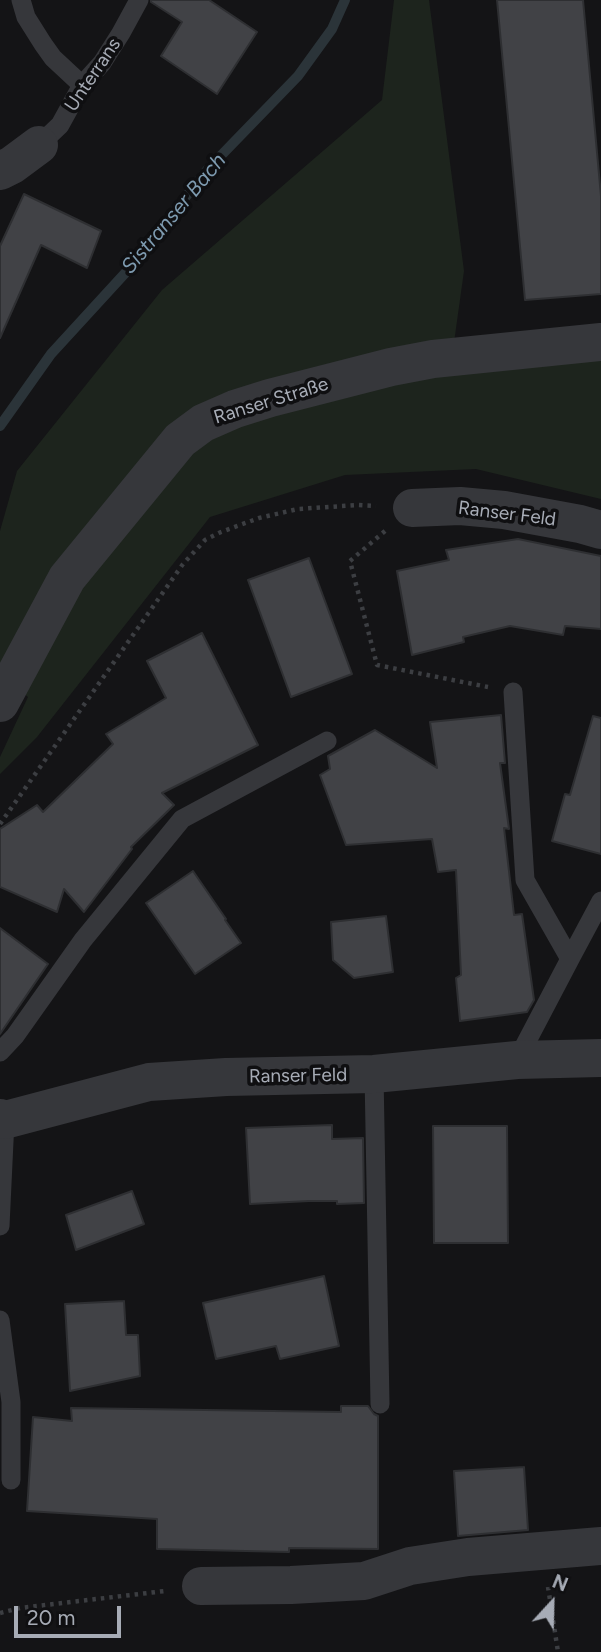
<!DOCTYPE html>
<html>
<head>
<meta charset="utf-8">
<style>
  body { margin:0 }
  #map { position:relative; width:601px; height:1652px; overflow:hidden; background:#141416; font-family:Figtree,sans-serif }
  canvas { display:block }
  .north { position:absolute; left:517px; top:1568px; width:70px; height:70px; -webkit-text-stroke:5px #0f0f11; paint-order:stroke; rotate:22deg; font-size:19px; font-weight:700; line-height:28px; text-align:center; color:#a7acb6 }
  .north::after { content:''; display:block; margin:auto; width:24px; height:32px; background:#a7acb6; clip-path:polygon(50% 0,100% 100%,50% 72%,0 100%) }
  .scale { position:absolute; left:14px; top:1606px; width:107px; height:32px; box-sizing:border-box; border:4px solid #a7acb6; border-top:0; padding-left:9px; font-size:21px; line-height:24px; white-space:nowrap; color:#a7acb6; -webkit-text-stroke:5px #0f0f11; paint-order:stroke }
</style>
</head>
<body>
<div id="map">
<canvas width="601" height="1652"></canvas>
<div class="north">N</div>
<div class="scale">20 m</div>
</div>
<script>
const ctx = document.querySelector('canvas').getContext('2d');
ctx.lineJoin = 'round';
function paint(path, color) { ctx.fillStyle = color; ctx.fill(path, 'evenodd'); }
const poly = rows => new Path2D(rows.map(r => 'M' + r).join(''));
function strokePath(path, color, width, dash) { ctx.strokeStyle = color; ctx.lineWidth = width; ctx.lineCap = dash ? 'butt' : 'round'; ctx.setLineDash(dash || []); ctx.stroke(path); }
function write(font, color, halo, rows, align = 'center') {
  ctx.font = font + ' Figtree,sans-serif'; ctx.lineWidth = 7; ctx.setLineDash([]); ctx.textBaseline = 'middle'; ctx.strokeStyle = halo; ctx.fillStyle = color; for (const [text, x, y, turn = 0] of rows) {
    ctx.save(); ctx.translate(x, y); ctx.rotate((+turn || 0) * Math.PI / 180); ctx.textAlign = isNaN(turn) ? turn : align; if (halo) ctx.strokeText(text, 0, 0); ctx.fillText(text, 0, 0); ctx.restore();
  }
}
paint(poly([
  [394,0,429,0,464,271,450,371,601,353,601,499,476,469,345,475,210,517,37,737,0,774,0,757,28,697,0,673,0,531,17,471,162,290,382,100]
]), '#1d241d');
strokePath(poly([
  [0,426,51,354,128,270,207,170,298,76,332,29,345,0]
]), '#2b3439', 10);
const building = poly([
  [151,0,209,0,257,32,217,94,161,56,182,22,151,2,151,0],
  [497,0,583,0,601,196,601,294,525,300,497,0],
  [24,194,101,231,87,268,41,245,0,338,0,246,24,194],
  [518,539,601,556,601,629,565,626,563,635,510,626,463,637,464,642,412,655,397,571,449,560,446,550,518,539],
  [309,558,352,674,291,697,248,580,309,558],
  [202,633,258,745,162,793,174,805,131,847,132,849,84,912,64,889,57,912,0,887,0,829,37,805,43,812,113,744,106,734,166,698,147,661,202,633],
  [501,715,505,763,500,763,509,829,504,828,514,915,522,914,534,1000,527,1012,460,1021,456,978,461,975,456,870,438,872,432,839,346,845,320,775,330,769,328,756,375,730,437,768,430,722,501,715],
  [593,716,601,718,601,854,552,841,565,794,570,795,593,716],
  [193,871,226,919,225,920,241,943,195,974,146,903,193,871],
  [386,916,393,972,354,978,333,960,331,922,386,916],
  [0,928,48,964,0,1034,0,928],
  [332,1125,332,1139,363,1138,364,1203,337,1204,337,1201,309,1201,250,1204,246,1128,332,1125],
  [433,1126,507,1126,508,1243,434,1243,433,1126],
  [132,1191,144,1224,76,1250,66,1215,132,1191],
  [324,1276,339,1346,280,1359,276,1346,216,1359,203,1303,324,1276],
  [124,1301,126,1335,138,1335,140,1376,70,1391,65,1304,124,1301],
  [341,1406,368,1406,374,1414,378,1416,378,1549,289,1548,289,1552,157,1549,157,1519,27,1511,33,1417,72,1421,71,1408,341,1412,341,1406],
  [524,1467,528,1530,458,1536,454,1471,524,1467]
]);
paint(building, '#414246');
strokePath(building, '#2e2f32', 2);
strokePath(poly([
  [385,531,350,561,377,665,488,687],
  [0,824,183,564,205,540,221,532,259,518,298,509,358,505,376,506],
  [548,1587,558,1652],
  [0,1613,20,1608,165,1591]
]), '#3c3e42', 4.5, [3.5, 5]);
strokePath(poly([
  [21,0,26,17,43,44,53,58,82,85],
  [39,145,60,125,82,85,102,63,121,33,139,0],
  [513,692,525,880,570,959,517,1060],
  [570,959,601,901],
  [0,1052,15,1036,83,940,182,819,327,741],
  [374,1074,380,1404],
  [0,1226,5,1120],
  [0,1320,11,1402,11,1480]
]), '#36373b', 19);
strokePath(poly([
  [0,171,12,165,39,145],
  [412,508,460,506,504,510,580,524,601,530],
  [0,703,67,578,180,440,203,423,235,409,270,398,391,367,433,359,601,342],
  [0,1118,5,1120,149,1082,226,1077,374,1074,517,1060,601,1058],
  [201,1586,291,1585,364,1581,410,1566,468,1557,601,1546]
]), '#36373b', 38);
write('19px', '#a7acb6', '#0f0f11', [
  ["Unterrans",93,75,-56],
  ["Ranser Straße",271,401,-17],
  ["Ranser Feld",507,514,7],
  ["Ranser Feld",298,1076,-1]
]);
write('italic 21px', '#7e9bb0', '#0f0f11', [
  ["Sistranser Bach",174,214,-50]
]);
</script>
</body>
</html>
